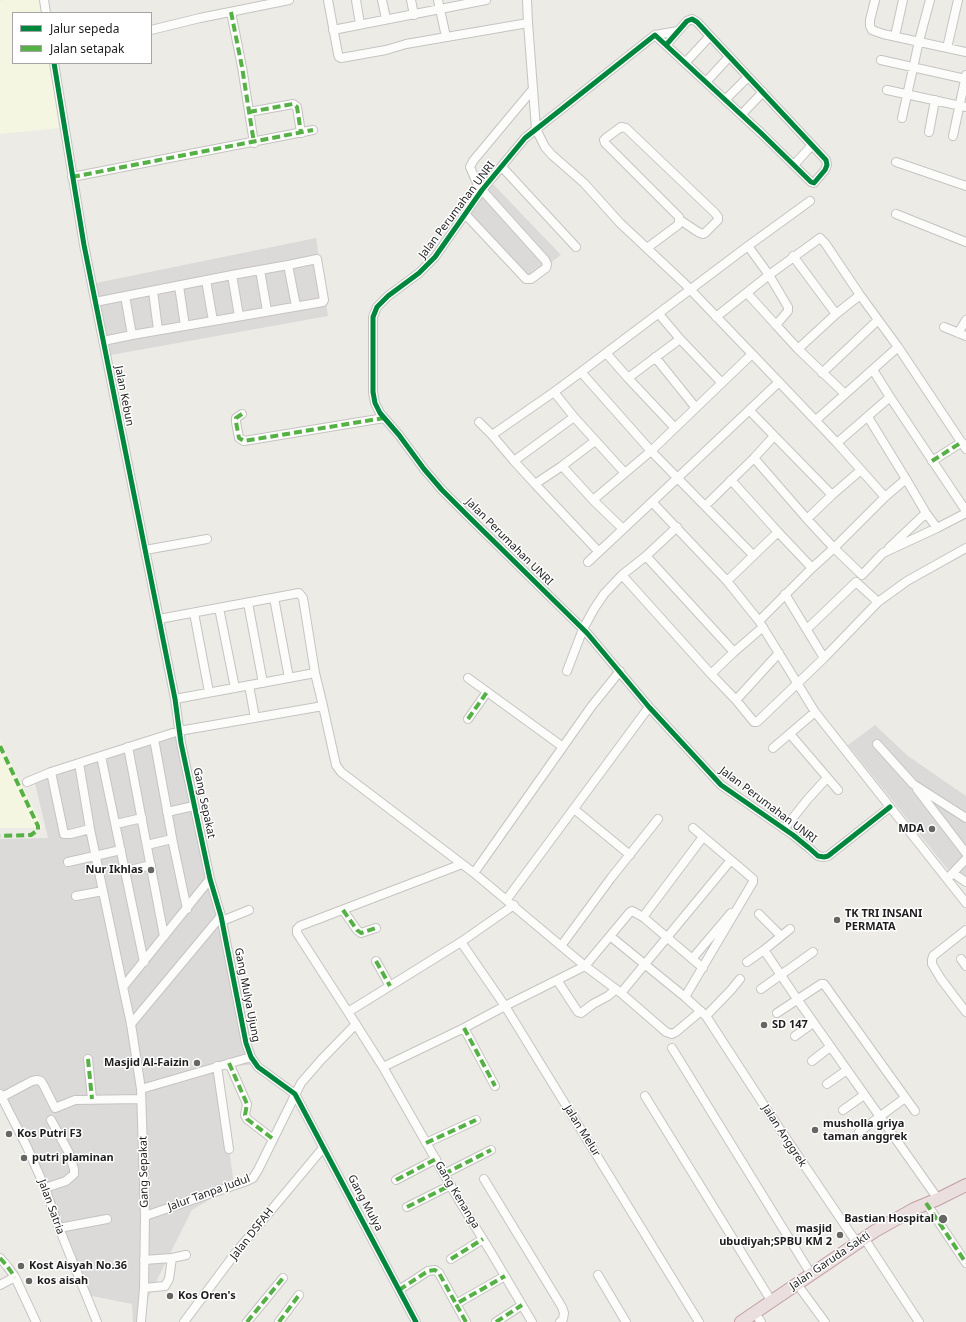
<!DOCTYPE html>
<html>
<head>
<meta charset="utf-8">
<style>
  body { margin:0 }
  #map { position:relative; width:966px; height:1322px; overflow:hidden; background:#ecebe6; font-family:"Noto Sans",sans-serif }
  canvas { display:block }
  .legend { position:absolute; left:12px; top:12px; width:140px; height:52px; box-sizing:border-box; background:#fff; border:1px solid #a5a5a5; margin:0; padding:5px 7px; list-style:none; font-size:12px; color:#1e1e1e }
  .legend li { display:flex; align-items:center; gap:8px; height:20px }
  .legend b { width:20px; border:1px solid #a5a5a5 }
</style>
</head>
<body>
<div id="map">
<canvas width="966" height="1322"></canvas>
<ul class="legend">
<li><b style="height:5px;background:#00873e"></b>Jalur sepeda</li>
<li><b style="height:5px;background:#55b145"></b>Jalan setapak</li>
</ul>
</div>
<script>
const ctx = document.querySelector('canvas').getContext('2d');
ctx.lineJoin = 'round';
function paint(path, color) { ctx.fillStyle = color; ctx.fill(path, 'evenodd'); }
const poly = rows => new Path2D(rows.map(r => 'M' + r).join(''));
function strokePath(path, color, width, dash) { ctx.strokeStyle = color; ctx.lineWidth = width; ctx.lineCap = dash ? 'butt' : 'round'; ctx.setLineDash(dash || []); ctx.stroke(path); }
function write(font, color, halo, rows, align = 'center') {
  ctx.font = font + ' "Noto Sans",sans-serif'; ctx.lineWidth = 3; ctx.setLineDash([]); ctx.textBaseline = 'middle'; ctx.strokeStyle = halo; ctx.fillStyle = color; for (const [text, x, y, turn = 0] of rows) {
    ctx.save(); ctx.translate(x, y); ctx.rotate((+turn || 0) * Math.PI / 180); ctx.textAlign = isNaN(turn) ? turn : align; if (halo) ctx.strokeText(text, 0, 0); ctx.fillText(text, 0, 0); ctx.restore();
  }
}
paint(poly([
  [492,183,561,255,527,280,466,219],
  [316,238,328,316,111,355,96,283],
  [875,725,908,756,966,796,966,884,949,871,848,745],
  [181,732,256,1064,218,1068,234,1185,192,1210,136,1322,133,1322,132,1304,87,1295,45,1190,0,1097,0,839,48,838,34,779]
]), '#dbdad8');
paint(poly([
  [4,0,41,0,43,13,13,13,13,63,50,63,59,128,0,134,0,1],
  [0,741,43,828,0,828]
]), '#f5f6e1');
const minor = poly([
  [44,0,46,13],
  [328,0,338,54,339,57,341,58,386,50,406,44,528,23],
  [356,0,360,24],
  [382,0,386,19],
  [411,0,414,15],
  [438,0,446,37],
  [527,0,528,23,536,129,545,147,552,155,584,183,620,223,684,283,779,382,652,502,727,581,759,621,815,712,966,903],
  [875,0,870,20,870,26,872,30,883,34,966,52],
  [231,12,242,67,254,143],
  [151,30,200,18,289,0],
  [333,30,486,0],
  [655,35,678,31],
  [895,36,903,0],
  [666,45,687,21,692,19,697,22,826,160,827,165,825,170,814,183,811,182,761,133,655,35,525,138,482,190,435,257,419,273,388,296,377,307,373,317,373,392,375,403,380,413,399,435,424,469,442,490,467,515,587,633,649,707,721,785,793,835,809,848,818,856,824,857,828,856,890,807],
  [947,48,958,0],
  [881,60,966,79],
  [54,63,84,245,175,699,181,743,210,879,221,916,246,1043,251,1057,258,1067,295,1094,416,1322],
  [685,63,710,36],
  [706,82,729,57],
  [887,90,966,107],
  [725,100,748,77],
  [249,112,293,104,297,107,301,133],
  [741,115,763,92],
  [902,118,919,41,930,0],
  [929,132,935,100],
  [953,136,966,75],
  [896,162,966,186],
  [794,165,812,145],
  [502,167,576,247],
  [72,177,313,130],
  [896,214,966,242],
  [466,215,526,279,531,279,546,268,547,264,545,260,482,190,477,183,470,167,473,161,533,89],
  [748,246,810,201],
  [647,248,678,225,679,222,679,217,605,143,604,140,606,138,621,127,626,128,715,213,718,217,718,220,705,233,703,234,698,232,680,220],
  [793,256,836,314],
  [288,265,296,306],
  [260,270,267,311],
  [232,275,239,316],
  [206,280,213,321],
  [179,286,185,326],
  [153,291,158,330],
  [95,301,100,301,232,275,288,265,317,259,324,300,323,302,132,335,125,296],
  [659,314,680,339,721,382],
  [716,317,769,275,820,238,825,243,860,295,898,347],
  [776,325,798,349,836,314,860,295],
  [944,327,966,336],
  [958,333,966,320],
  [680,339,628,378,606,353,748,246,769,275,788,307,788,311,776,325,747,293],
  [103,341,132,335],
  [798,349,845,394],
  [606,353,581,372,651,451,593,500,623,529],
  [752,354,651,451,753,555],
  [655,357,696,408],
  [873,370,890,397,966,511],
  [581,372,554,392,574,417,624,472],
  [822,373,878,320],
  [628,378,675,428],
  [749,410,832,495,807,519,834,548,862,575,883,553,937,528,966,513],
  [242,414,236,418,236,422,239,438,244,441,384,418],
  [868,417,906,479,885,497],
  [816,420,898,347,966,449],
  [479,422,492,435,554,392],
  [492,435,514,461,574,417],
  [837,443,890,397],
  [754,458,807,519],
  [514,461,535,484,562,466],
  [932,461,962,442],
  [535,484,599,552],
  [832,495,861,470],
  [593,500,562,466,595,441],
  [705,506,754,458,774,436],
  [926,513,937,528],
  [778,532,812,568],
  [889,548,926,513,906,479],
  [145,550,207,539],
  [646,556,734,652,763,627],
  [588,562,652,502],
  [622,575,711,674,734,652],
  [727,581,778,532,731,480],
  [785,594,824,658],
  [274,598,289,678],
  [248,603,263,683],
  [219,608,235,688],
  [194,613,209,692],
  [159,619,299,593,303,598,315,673,175,699],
  [759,621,812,568,834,548,885,497,837,443,779,382],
  [807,629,856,582,878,602],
  [567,671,583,629,594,609,604,594,622,575,646,556,677,527],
  [711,674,736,700,754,722,757,722,824,658,878,602,907,581,966,548],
  [468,678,563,747],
  [249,685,255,718],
  [736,700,779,653],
  [323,706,336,765,341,772,474,873,585,966,621,993,666,1032,672,1034,676,1032,701,1011],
  [468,719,487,692],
  [790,734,838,790],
  [154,739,173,843,187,909],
  [877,744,913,784,966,818],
  [128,747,164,936],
  [773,748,815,712],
  [101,756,144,962],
  [79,763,90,829,123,987],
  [51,772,64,834,70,834,90,829],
  [27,782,51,772,179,731,323,706,315,673],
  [917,789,966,853],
  [574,809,630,855],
  [167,812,194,806],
  [116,824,142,818],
  [784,829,807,800,827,778],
  [147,845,172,839],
  [68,862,121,850],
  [462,864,321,918,300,926,297,929,297,933,348,1012,461,942,514,905],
  [126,871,151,865],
  [474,873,591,707,620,671],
  [953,873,966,882],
  [948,878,966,859],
  [76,896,103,891],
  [507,899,649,707],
  [343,910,357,930,361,933,376,928],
  [759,914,781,936],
  [643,917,703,837],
  [222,921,249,910],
  [790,929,764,950,797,999,938,1199],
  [966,930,933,956,932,960,932,964,941,979,966,1012],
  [610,936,685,997,706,1016,771,1116,857,1243],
  [461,942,505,1006,699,1322],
  [561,946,611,878,658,819],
  [692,959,731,913],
  [961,959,966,966],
  [376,961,390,986],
  [747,962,764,950],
  [557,980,576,1009,578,1012,581,1013,593,1004,608,996,616,989],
  [761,989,813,952],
  [621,993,731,860],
  [685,997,753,882,753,879,745,872,693,828],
  [348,1012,383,1067,464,1028,505,1006,585,966,630,912,632,911,643,917,703,968],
  [777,1013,821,984,824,984,915,1111],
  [706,1016,731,990,740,979],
  [131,1024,221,916],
  [464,1028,495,1086],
  [795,1036,813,1023],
  [672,1048,811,1274],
  [88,1059,92,1099],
  [812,1061,830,1047],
  [229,1063,247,1104,245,1115,247,1119,273,1139],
  [217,1066,229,1149],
  [383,1067,460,1202,492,1254,532,1322],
  [827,1084,847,1070],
  [141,1089,251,1057],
  [0,1094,27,1147,45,1188,59,1228,97,1322],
  [645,1096,772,1302],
  [0,1098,32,1081,37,1080,41,1081,44,1086,55,1108,75,1100,141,1099],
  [843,1110,864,1095],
  [859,1132,905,1098],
  [426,1143,476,1120],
  [444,1174,491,1150],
  [484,1179,562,1307,564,1313,563,1319,560,1322],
  [396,1180,436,1159],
  [45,1188,66,1181,74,1174,74,1169,69,1153,51,1120],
  [926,1203,966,1263],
  [407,1207,451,1185],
  [145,1216,247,1181,253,1178,258,1170,301,1083,321,1060,356,1024],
  [59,1228,107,1219],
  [864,1238,919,1322],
  [0,1258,7,1266,15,1277,36,1322],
  [451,1259,483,1239],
  [144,1260,172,1258],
  [598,1275,626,1322],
  [797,1284,825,1322],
  [0,1285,15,1277],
  [144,1288,165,1286,169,1279,172,1258,186,1255],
  [399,1290,428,1271,435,1270,439,1273,456,1304],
  [755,1313,761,1322],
  [141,1322,144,1288,145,1216,141,1089,131,1024,123,987,210,879],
  [184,1322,237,1251,323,1148],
  [247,1322,283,1278],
  [279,1322,299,1295],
  [466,1322,456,1304,505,1276],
  [496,1322,522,1305]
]);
const highway = poly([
  [741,1322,875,1231,914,1209,938,1199,966,1185]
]);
strokePath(minor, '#c5c4c2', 10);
strokePath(highway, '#c39da5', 14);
strokePath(minor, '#fcfcfb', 8);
strokePath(highway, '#eadede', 12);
strokePath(poly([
  [231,12,242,67,254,143],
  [249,112,293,104,297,107,301,133],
  [72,177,313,130],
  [242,414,236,418,236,422,239,438,244,441,384,418],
  [932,461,962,442],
  [468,719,487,692],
  [0,746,38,826,38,830,31,835,0,836],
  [343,910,357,930,361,933,376,928],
  [376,961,390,986],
  [464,1028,495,1086],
  [88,1059,92,1099],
  [229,1063,247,1104,245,1115,247,1119,273,1139],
  [426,1143,476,1120],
  [444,1174,491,1150],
  [396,1180,436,1159],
  [926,1203,966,1263],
  [407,1207,451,1185],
  [0,1258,7,1266,15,1277],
  [451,1259,483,1239],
  [399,1290,428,1271,435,1270,439,1273,456,1304],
  [247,1322,283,1278],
  [279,1322,299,1295],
  [466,1322,456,1304,505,1276],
  [496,1322,522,1305]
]), '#55b145', 4, [8, 4]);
strokePath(poly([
  [666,45,687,21,692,19,697,22,826,160,827,165,825,170,814,183,811,182,761,133,655,35,525,138,482,190,435,257,419,273,388,296,377,307,373,317,373,392,375,403,380,413,399,435,424,469,442,490,467,515,587,633,649,707,721,785,793,835,809,848,818,856,824,857,828,856,890,807],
  [54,63,84,245,175,699,181,743,210,879,221,916,246,1043,251,1057,258,1067,295,1094,416,1322]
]), '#00873e', 5);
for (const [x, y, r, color] of [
  [932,829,4,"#666664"],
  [151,870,4,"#666664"],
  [837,920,4,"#666664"],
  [764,1025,4,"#666664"],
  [197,1063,4,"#666664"],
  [815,1130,4,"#666664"],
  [9,1134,4,"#666664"],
  [24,1158,4,"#666664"],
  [943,1219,5,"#666664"],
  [840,1235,4,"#666664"],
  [21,1266,4,"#666664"],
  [29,1281,4,"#666664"],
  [170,1296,4,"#666664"]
]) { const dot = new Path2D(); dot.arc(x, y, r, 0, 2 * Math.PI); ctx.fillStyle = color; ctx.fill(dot); strokePath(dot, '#fff', 1.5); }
write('11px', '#1e1e1e', '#fff', [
  ["Jalan Perumahan UNRI",457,210,-53],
  ["Jalan Kebun",124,396,79],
  ["Jalan Perumahan UNRI",509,542,45],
  ["Gang Sepakat",204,803,78],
  ["Jalan Perumahan UNRI",768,805,37],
  ["Gang Mulya Ujung",247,995,79],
  ["Jalan Melur",582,1131,58],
  ["Jalan Anggrek",784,1136,57],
  ["Gang Sepakat",144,1172,-91],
  ["Jalur Tanpa Judul",209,1193,-20],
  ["Gang Kenanga",457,1195,59],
  ["Gang Mulya",365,1203,62],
  ["Jalan Satria",51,1207,70],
  ["Jalan DSFAH",252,1234,-52],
  ["Jalan Garuda Sakti",830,1261,-34]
]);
write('bold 11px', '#1e1e1e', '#fff', [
  ["MDA",924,829,"right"],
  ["Nur Ikhlas",143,870,"right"],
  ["TK TRI INSANI",845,914],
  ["PERMATA",845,927],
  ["SD 147",772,1025],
  ["Masjid Al-Faizin",189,1063,"right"],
  ["musholla griya",823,1124],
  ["taman anggrek",823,1137],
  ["Kos Putri F3",17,1134],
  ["putri plaminan",32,1158],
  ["Bastian Hospital",934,1219,"right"],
  ["masjid",832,1229,"right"],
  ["ubudiyah;SPBU KM 2",832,1242,"right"],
  ["Kost Aisyah No.36",29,1266],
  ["kos aisah",37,1281],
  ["Kos Oren's",178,1296]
], 'left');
</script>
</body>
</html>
